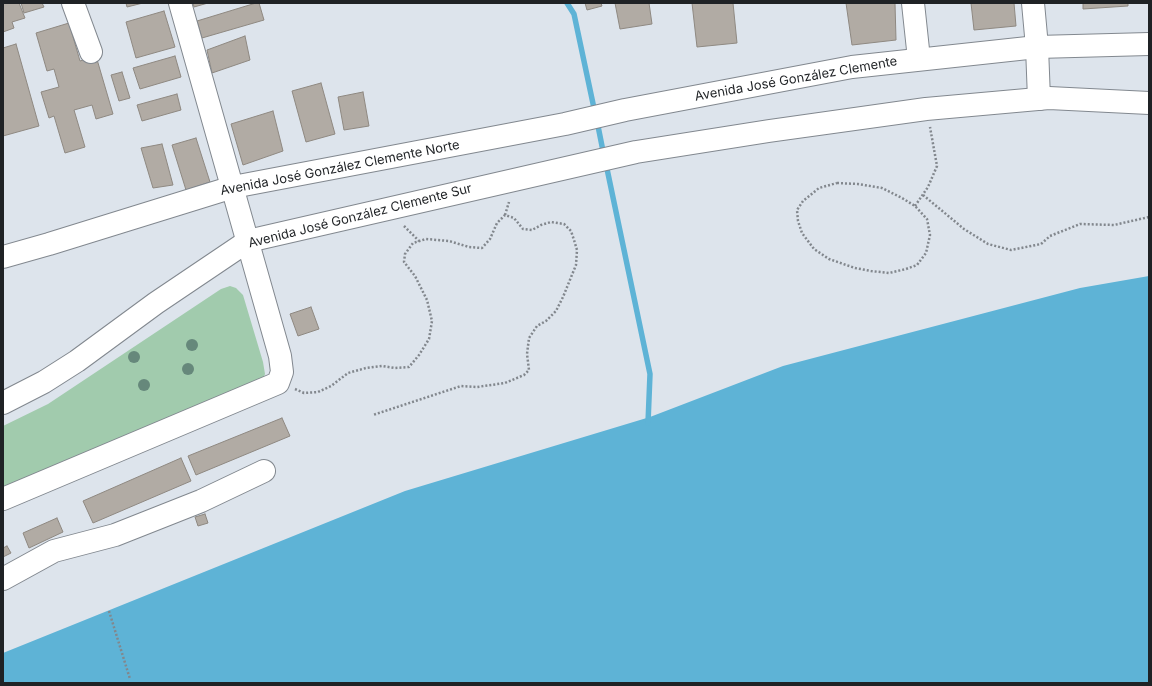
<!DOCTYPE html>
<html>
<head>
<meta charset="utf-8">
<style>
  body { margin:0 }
  #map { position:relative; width:1152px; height:686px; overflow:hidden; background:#dde4ec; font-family:Inter,sans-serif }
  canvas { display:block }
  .frame { position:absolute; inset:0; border:4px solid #1f2225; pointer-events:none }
</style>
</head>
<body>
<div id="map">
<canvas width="1152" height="686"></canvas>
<div class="frame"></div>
</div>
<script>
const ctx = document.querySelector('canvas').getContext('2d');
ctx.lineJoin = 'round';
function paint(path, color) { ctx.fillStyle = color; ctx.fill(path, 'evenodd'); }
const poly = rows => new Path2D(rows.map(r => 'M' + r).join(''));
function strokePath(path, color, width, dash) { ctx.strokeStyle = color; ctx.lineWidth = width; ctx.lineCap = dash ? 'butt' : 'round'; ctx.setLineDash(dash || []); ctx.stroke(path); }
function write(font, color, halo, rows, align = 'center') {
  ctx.font = font + ' Inter,sans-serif'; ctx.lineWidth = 4; ctx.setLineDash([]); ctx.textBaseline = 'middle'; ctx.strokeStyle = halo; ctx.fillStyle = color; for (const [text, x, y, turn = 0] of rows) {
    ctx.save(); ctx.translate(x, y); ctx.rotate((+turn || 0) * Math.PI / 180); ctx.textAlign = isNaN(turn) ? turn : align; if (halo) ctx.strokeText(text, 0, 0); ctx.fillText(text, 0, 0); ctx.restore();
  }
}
paint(poly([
  [230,286,236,288,243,295,263,362,265,374,262,382,3,489,3,426,48,404,221,289]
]), '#a1cbad');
paint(poly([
  [1149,276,1149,683,3,683,3,653,405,491,650,417,783,366,1080,288]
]), '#5eb3d6');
strokePath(poly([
  [567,3,574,14,595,113],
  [597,121,604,156],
  [606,164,650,374,648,423]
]), '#5eb3d6', 5.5);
const building = poly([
  [3,3,19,3,25,18,12,22,14,28,3,32,3,3],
  [21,3,42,3,44,7,24,13,21,3],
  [126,3,143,3,127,7,126,3],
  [193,3,208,3,194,7,193,3],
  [256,3,259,3,264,20,202,38,197,21,256,3],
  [585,3,601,3,602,6,587,10,585,3],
  [615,3,649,3,652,24,620,29,615,3],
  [692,3,733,3,737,43,697,47,692,3],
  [846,3,895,3,896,40,852,45,846,3],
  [971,3,1014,3,1016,26,974,30,971,3],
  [1083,3,1128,3,1128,6,1083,9,1083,3],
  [164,11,175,47,136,58,126,22,164,11],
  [69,23,80,61,96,56,113,114,96,119,92,105,74,110,85,147,65,153,54,116,49,118,41,92,59,87,54,69,47,71,36,33,69,23],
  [245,36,250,60,212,73,207,50,245,36],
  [16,44,39,126,3,136,3,48,16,44],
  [175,56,181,77,140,89,133,68,175,56],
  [122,72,130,98,119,101,111,75,122,72],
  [321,83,335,134,306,142,292,91,321,83],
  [363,92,369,126,344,130,338,97,363,92],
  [177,94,181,110,142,121,137,105,177,94],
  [273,111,283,151,243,165,231,124,273,111],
  [196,138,210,182,186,190,172,145,196,138],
  [162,144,173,185,153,188,141,148,162,144],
  [311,307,319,329,298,336,290,314,311,307],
  [282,418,290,436,196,475,188,456,282,418],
  [181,458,191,481,93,523,83,501,181,458],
  [205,514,208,523,198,526,195,517,205,514],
  [57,518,63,532,29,548,23,533,57,518],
  [7,546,11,553,3,557,3,548,7,546]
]);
paint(building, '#b1aba4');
strokePath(building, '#8e8881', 1);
const minor = poly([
  [73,3,91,52],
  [913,3,919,59],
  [1033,3,1037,47,1039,99],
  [3,499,278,383,282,372,280,356,180,3],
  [3,579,54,551,115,535,201,501,264,471]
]);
const major = poly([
  [3,257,49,244,233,187,565,124,625,110,852,67,1037,47,1149,44],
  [3,403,44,382,77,361,156,303,248,241,636,152,769,131,926,109,1049,98,1149,103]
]);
strokePath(minor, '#82888f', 24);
strokePath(major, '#82888f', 24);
strokePath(poly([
  [837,183,858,184,882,188,902,198,915,206,927,219,930,235,926,253,917,265,906,269,889,273,871,271,855,268,829,259,814,249,802,233,798,221,797,210,803,201,819,188,837,183],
  [923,195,964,229,988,244,1011,250,1041,244,1050,236,1080,224,1114,225,1149,217],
  [915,206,928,187,937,166,930,127],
  [505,215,509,202],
  [404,226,419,241],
  [295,389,304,393,318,392,331,386,348,373,366,368,382,366,395,368,409,367,419,355,429,339,432,321,427,300,415,276,404,262,405,254,413,243,426,239,449,241,469,247,482,248,490,239,497,223,505,215,514,218,523,229,532,230,541,225,551,222,564,224,571,231,574,240,577,250,576,265,563,297,556,311,546,321,537,326,529,338,527,354,529,370,524,375,505,383,477,387,461,386,373,415],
  [109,611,130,679]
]), '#82878d', 2.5, [2, 2]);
strokePath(minor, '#fff', 22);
strokePath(major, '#fff', 22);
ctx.fillStyle = '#66887b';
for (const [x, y] of [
  [192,345],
  [134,357],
  [188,369],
  [144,385]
]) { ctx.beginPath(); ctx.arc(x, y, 6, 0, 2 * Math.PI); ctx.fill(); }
write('13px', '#1f2225', '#fff', [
  ["Avenida José González Clemente",796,79,-10],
  ["Avenida José González Clemente Norte",340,168,-11],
  ["Avenida José González Clemente Sur",360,216,-14]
]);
</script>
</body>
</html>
